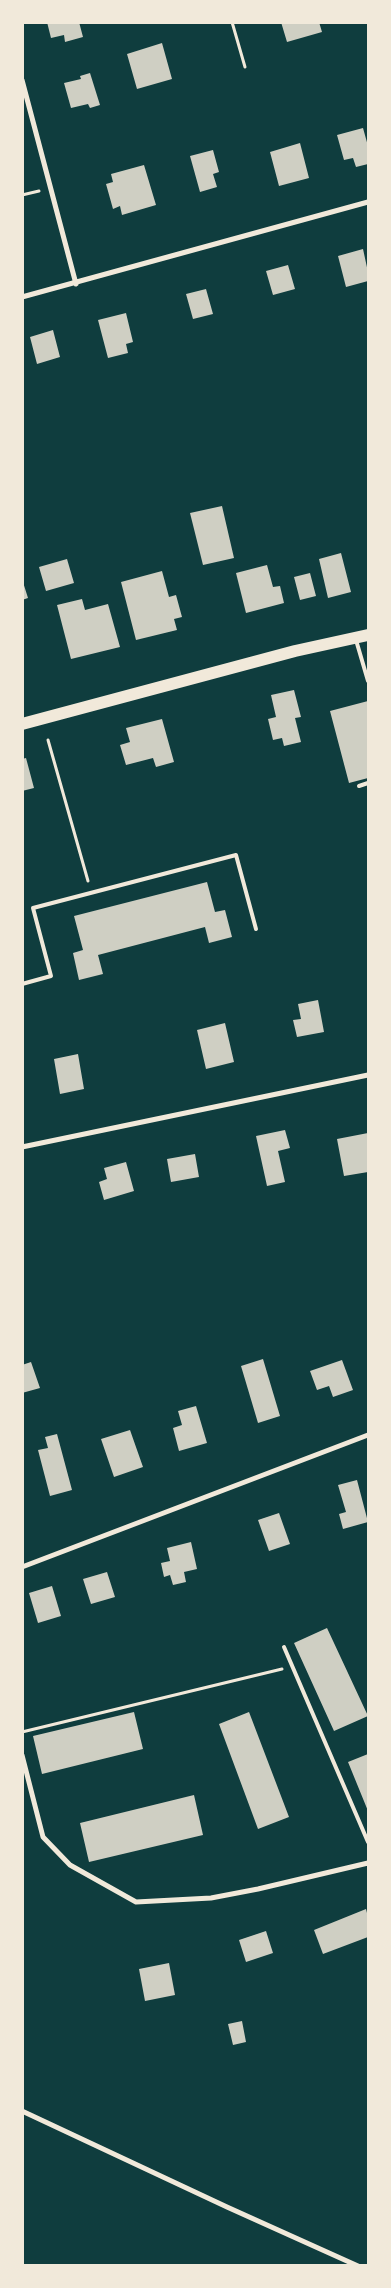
<!DOCTYPE html>
<html>
<head>
<meta charset="utf-8">
<style>
  body { margin:0 }
  #map { position:relative; width:391px; height:2288px; overflow:hidden; background:#0f3d3e; font-family:Roboto,sans-serif }
  canvas { display:block }
  .frame { position:absolute; inset:0; border:24px solid #f1e9da; pointer-events:none }
</style>
</head>
<body>
<div id="map">
<canvas width="391" height="2288"></canvas>
<div class="frame"></div>
</div>
<script>
const ctx = document.querySelector('canvas').getContext('2d');
ctx.lineJoin = 'round';
function paint(path, color) { ctx.fillStyle = color; ctx.fill(path, 'evenodd'); }
const poly = rows => new Path2D(rows.map(r => 'M' + r).join(''));
function strokePath(path, color, width, dash) { ctx.strokeStyle = color; ctx.lineWidth = width; ctx.lineCap = dash ? 'butt' : 'round'; ctx.setLineDash(dash || []); ctx.stroke(path); }
paint(poly([
  [47,22,79,22,83,37,65,42,64,35,51,38],
  [281,22,319,22,322,32,287,42],
  [162,43,172,79,137,89,127,54],
  [90,73,100,105,90,108,88,104,71,108,64,83,81,79,80,76],
  [363,128,368,146,368,164,356,167,353,158,344,160,337,135],
  [300,143,309,178,279,186,270,152],
  [213,150,219,172,213,174,217,187,200,192,190,156],
  [144,165,156,205,122,215,120,206,113,209,106,184,113,182,111,174],
  [363,249,368,272,368,281,346,287,338,256],
  [288,265,295,289,273,295,266,271],
  [206,289,213,314,193,319,186,294],
  [126,313,133,342,126,344,128,353,108,358,98,320],
  [53,330,60,357,37,364,30,337],
  [222,506,234,558,203,565,190,513],
  [341,553,351,592,328,598,319,559],
  [67,559,74,583,46,591,39,567],
  [267,565,273,587,280,586,284,603,246,613,236,573],
  [162,571,169,597,176,595,182,617,174,619,177,630,136,640,121,582],
  [310,573,316,596,300,600,294,577],
  [22,579,28,598,22,600],
  [82,599,85,610,108,604,120,647,71,659,57,605],
  [294,690,301,717,295,718,301,742,284,746,282,738,273,740,268,719,276,717,271,695],
  [368,701,368,778,349,783,330,711],
  [162,719,174,762,156,767,153,758,126,765,120,745,130,742,126,728],
  [26,758,34,788,22,791,22,759],
  [207,882,215,912,225,910,232,937,209,943,205,927,98,955,103,974,79,980,73,953,83,950,74,916],
  [318,1000,324,1032,297,1037,293,1020,301,1019,298,1004],
  [225,1023,234,1062,206,1069,197,1030],
  [78,1054,84,1089,60,1094,54,1059],
  [285,1130,290,1148,278,1151,285,1182,267,1186,256,1136],
  [368,1133,368,1172,344,1176,337,1139],
  [195,1154,199,1177,171,1182,167,1159],
  [126,1162,134,1191,104,1200,99,1182,107,1179,104,1168],
  [263,1359,280,1416,258,1423,241,1366],
  [342,1360,353,1390,333,1397,329,1386,317,1390,310,1371],
  [31,1362,40,1388,22,1393,22,1365],
  [196,1406,207,1443,179,1451,173,1428,182,1425,178,1411],
  [130,1430,143,1467,114,1477,101,1439],
  [57,1434,72,1490,50,1496,38,1450,48,1448,45,1437],
  [357,1480,368,1522,343,1529,339,1514,346,1512,338,1485],
  [279,1513,290,1544,269,1551,258,1520],
  [191,1542,197,1569,184,1572,186,1582,173,1585,170,1575,164,1577,161,1563,170,1561,167,1548],
  [107,1572,115,1597,91,1604,83,1579],
  [52,1586,61,1616,38,1623,29,1593],
  [327,1628,368,1716,334,1731,294,1643],
  [134,1712,143,1749,42,1774,33,1736],
  [249,1712,289,1817,258,1829,219,1724],
  [368,1754,368,1811,348,1762],
  [194,1795,203,1835,89,1862,80,1823],
  [366,1909,368,1917,368,1937,323,1954,314,1930],
  [266,1931,273,1953,246,1962,239,1940],
  [169,1963,175,1995,145,2001,139,1969],
  [242,2021,246,2042,233,2045,228,2024]
]), '#cfcfc3');
strokePath(poly([
  [232,22,245,67],
  [22,195,39,191],
  [48,740,88,881],
  [22,1732,282,1669]
]), '#f1e9da', 3);
strokePath(poly([
  [356,640,368,681],
  [359,786,368,783],
  [22,984,51,976,33,908,236,855,256,929],
  [284,1647,368,1842]
]), '#f1e9da', 4);
strokePath(poly([
  [22,80,76,284],
  [22,297,368,202],
  [22,1147,368,1075],
  [22,1567,368,1435],
  [22,1755,43,1837,70,1865,136,1902,211,1898,258,1889,368,1863],
  [22,2111,227,2207,358,2266]
]), '#f1e9da', 5);
strokePath(poly([
  [22,724,295,651,368,635]
]), '#f1e9da', 12);
</script>
</body>
</html>
